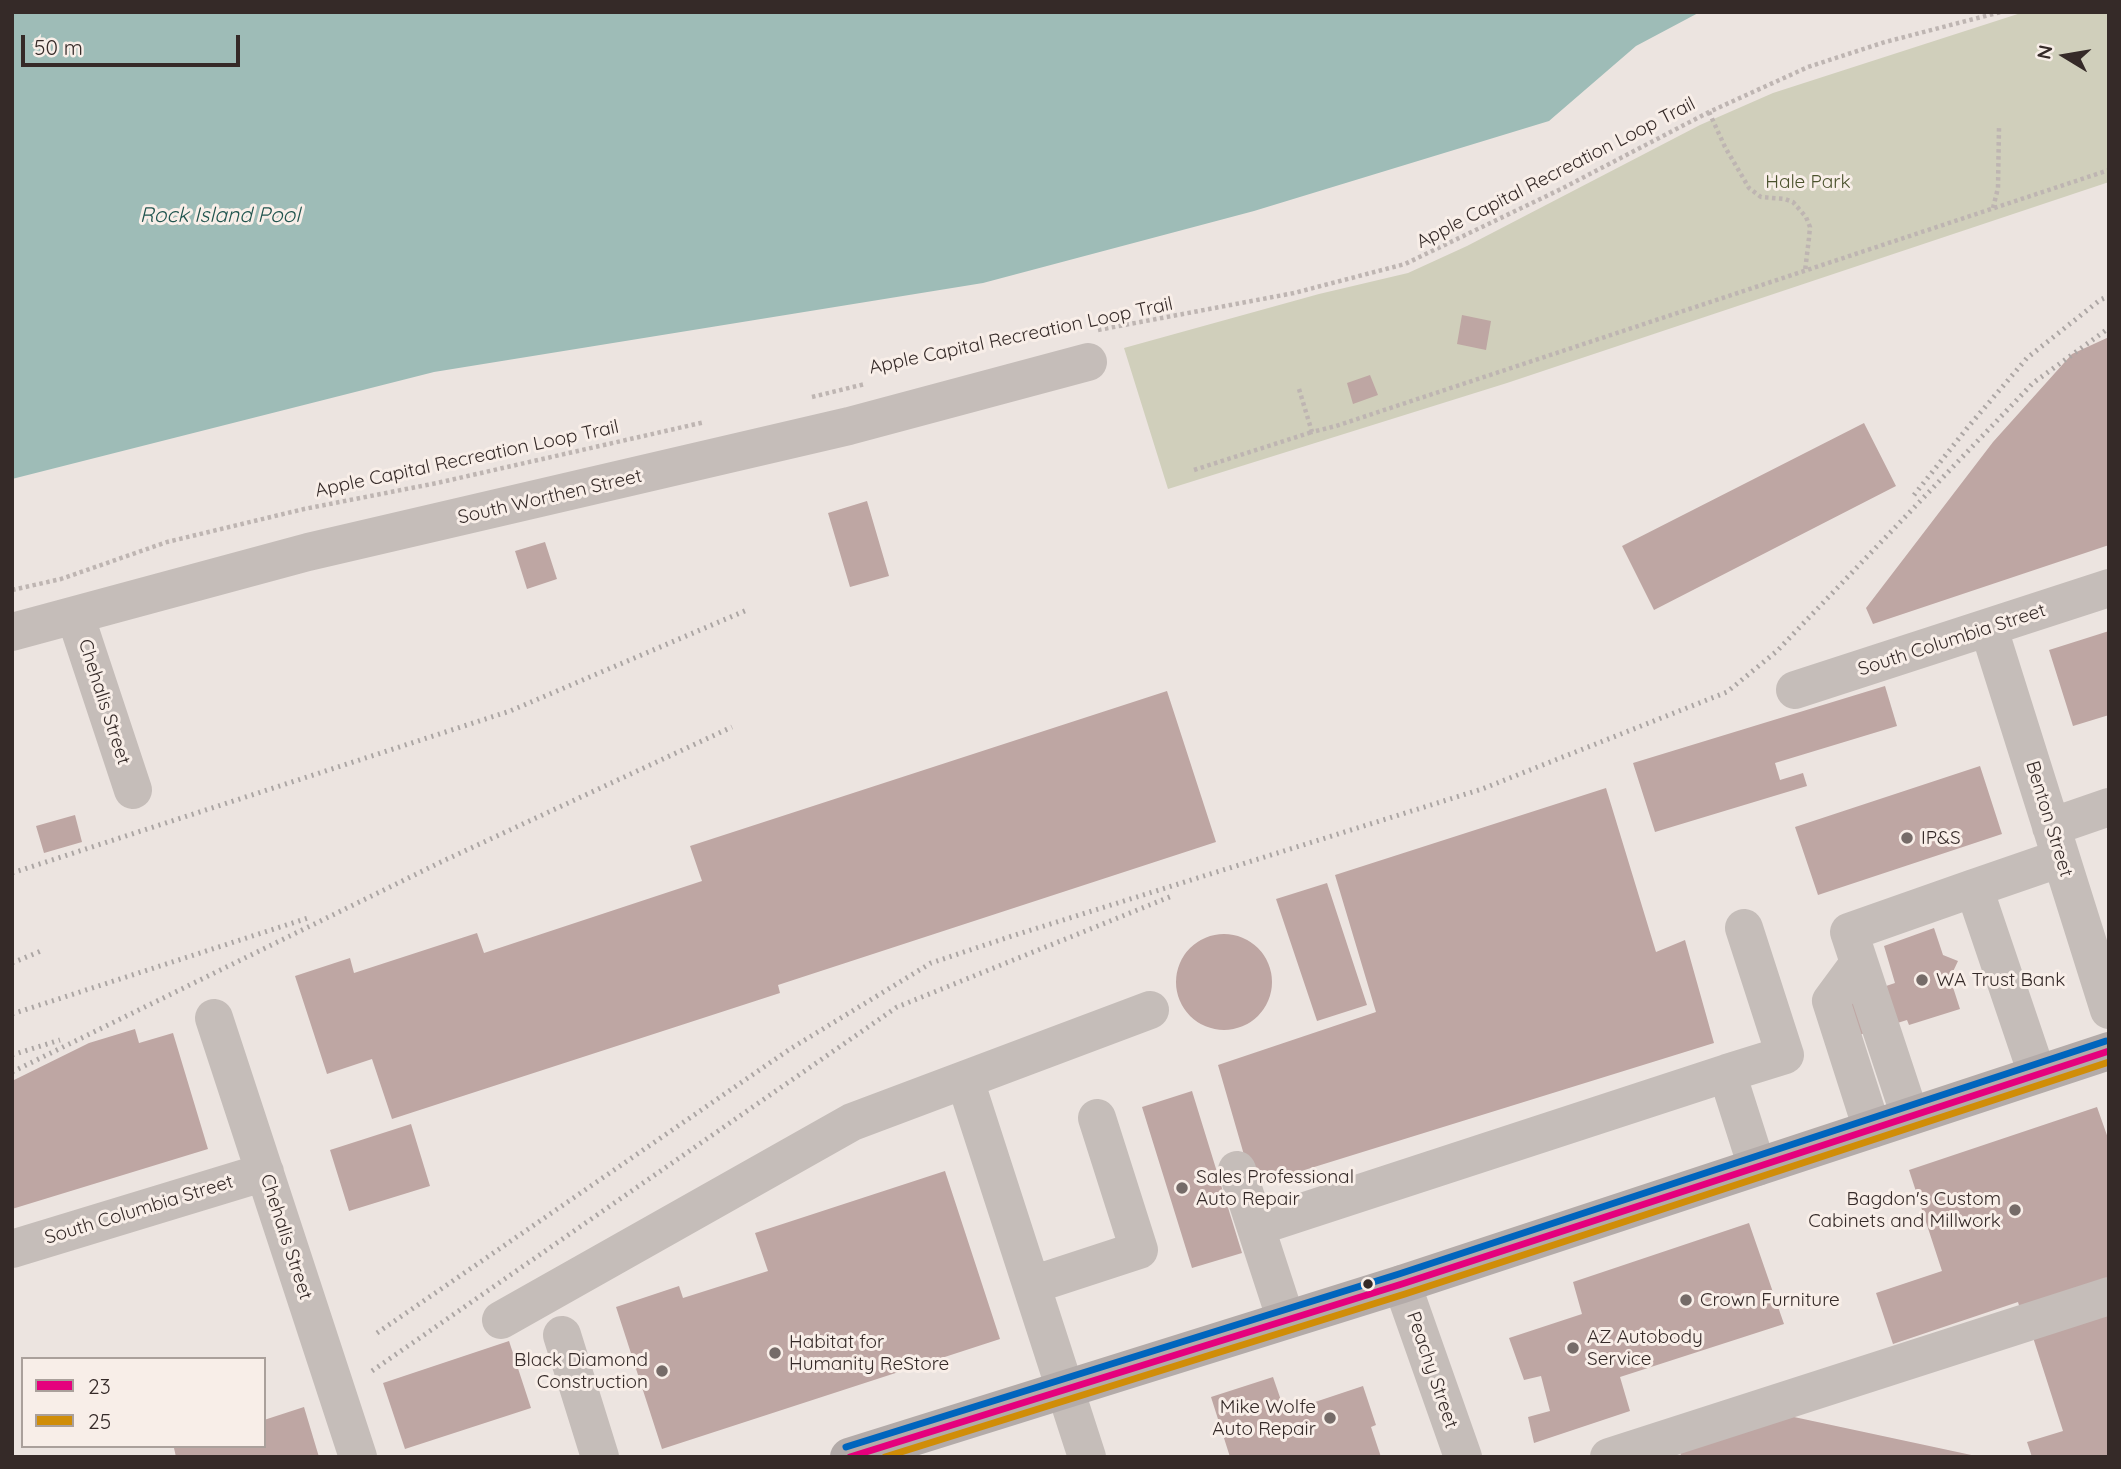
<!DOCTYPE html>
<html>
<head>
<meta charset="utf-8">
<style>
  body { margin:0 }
  #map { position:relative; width:2121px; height:1469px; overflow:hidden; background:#ece4e0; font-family:Quicksand,sans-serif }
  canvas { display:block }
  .frame { position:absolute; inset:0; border:14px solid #352a28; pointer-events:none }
  .legend { position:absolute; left:21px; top:1357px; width:245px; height:91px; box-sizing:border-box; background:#f8eee8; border:2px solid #aaa09b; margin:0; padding:9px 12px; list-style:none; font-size:21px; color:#352a28 }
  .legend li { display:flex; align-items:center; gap:14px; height:35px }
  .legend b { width:35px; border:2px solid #aaa09b }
  .north { position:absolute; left:2030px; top:21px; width:70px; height:70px; -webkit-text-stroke:5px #f8eee8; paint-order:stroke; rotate:281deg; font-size:19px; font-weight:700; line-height:28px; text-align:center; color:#352a28 }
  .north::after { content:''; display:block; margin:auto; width:24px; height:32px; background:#352a28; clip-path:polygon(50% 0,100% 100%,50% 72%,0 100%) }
  .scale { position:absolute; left:21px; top:35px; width:219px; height:32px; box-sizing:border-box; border:4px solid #352a28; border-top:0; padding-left:9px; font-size:21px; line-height:24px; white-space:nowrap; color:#352a28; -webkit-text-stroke:5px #f8eee8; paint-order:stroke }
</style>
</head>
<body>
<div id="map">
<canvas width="2121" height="1469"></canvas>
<div class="frame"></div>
<ul class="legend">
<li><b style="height:9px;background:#e5007d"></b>23</li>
<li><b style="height:9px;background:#d08d08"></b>25</li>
</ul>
<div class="north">N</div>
<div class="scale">50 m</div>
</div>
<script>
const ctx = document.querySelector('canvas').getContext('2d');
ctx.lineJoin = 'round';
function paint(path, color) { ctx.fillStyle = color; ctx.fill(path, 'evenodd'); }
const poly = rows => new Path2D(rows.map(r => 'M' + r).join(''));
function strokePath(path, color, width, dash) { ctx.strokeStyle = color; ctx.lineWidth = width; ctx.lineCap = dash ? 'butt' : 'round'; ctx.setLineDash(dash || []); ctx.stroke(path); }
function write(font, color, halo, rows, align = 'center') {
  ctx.font = font + ' Quicksand,sans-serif'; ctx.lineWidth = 6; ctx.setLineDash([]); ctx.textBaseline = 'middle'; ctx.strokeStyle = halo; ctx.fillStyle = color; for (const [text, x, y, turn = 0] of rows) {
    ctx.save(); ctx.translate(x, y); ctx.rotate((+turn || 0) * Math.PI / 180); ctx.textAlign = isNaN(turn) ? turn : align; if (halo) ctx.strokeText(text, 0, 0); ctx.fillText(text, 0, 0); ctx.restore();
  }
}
paint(poly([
  [2024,12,2109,12,2109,182,1507,383,1168,489,1124,348,1319,294,1408,273,1467,246,1700,125,1773,93]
]), '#d0cfbb');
paint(poly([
  [12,12,1700,12,1636,46,1549,121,1254,211,983,283,434,372,12,479]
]), '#9ebcb7');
paint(poly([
  [1462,315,1491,321,1486,350,1457,344],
  [2109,337,2109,545,1873,624,1866,608,1993,442,2072,354],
  [1370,375,1378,395,1353,404,1347,383],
  [1864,423,1896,486,1654,610,1622,546],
  [867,501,889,576,850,587,828,513],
  [545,542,557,579,527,589,515,551],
  [2109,631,2109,715,2073,726,2049,650],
  [1885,686,1897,726,1775,763,1780,780,1803,773,1807,786,1655,832,1633,763],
  [1167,691,1216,842,778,985,780,993,392,1119,372,1059,327,1074,295,976,350,958,354,973,477,933,484,953,702,881,690,846],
  [1980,766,2002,834,1818,895,1795,827],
  [1606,788,1656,952,1685,940,1714,1043,1253,1186,1218,1065,1376,1012,1335,875],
  [75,815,82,842,44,853,36,826],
  [1327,883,1367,1005,1317,1021,1276,899],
  [1934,928,1943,955,1958,961,1950,978,1960,1009,1909,1025,1907,1020,1859,1035,1847,999,1895,983,1884,946],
  '1176 982a48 48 0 1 1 96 0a48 48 0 1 1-96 0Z',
  [135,1029,139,1043,173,1033,208,1149,12,1209,12,1081,89,1043],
  [1192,1091,1242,1253,1192,1268,1142,1107],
  [2097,1107,2109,1141,2109,1280,2020,1309,2018,1302,1893,1344,1876,1293,1942,1271,1909,1170],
  [411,1124,430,1186,349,1211,330,1150],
  [945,1171,1000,1339,662,1449,616,1307,679,1286,683,1298,768,1271,755,1233],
  [1749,1223,1784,1324,1620,1377,1630,1411,1534,1443,1528,1417,1550,1411,1541,1376,1524,1380,1509,1338,1582,1314,1573,1282],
  [2109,1303,2109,1457,2032,1457,2027,1442,2063,1431,2030,1328],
  [509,1341,531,1408,405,1449,383,1383],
  [1273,1377,1285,1412,1363,1386,1376,1425,1371,1427,1381,1457,1230,1457,1211,1397],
  [304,1407,319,1457,176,1457,174,1448,179,1446,264,1446,264,1420],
  [1780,1414,1976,1456,1976,1457,1680,1457,1683,1445]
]), '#bea6a3');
strokePath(poly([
  [1709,112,1725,147,1749,188,1761,197,1785,199,1793,202,1806,217,1810,227,1809,238,1805,271],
  [1993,208,1998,188,1999,127],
  [1098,330,1294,293,1405,264,1561,189,1709,112,1808,67,1885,42,2001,12],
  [1299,389,1312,432,1336,426,2109,170],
  [812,397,865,384],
  [1194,470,1312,432],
  [12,590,61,579,167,542,304,509,437,483,705,422]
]), '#beb5b2', 4.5, [3.5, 3.5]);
strokePath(poly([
  [75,615,133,790],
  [1989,629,2109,1010],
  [12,632,308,552,849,426,1088,362],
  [1795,690,2109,588],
  [2051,827,2109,807],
  [1859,963,1831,1001,1872,1129],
  [214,1018,358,1457],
  [1727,1073,1785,1055,1744,928],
  [2037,1074,1974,888,2061,858],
  [965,1080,1087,1457],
  [1910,1116,1849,932,1974,888],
  [1237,1170,1286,1320],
  [1256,1227,1727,1073,1757,1167],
  [12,1249,265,1172],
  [1402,1284,1463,1457],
  [1032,1285,1139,1250,1097,1118],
  [501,1320,852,1122,1150,1010],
  [562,1335,600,1457],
  [1609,1457,2109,1296]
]), '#c5bdb9', 38);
strokePath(poly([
  [849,1457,1402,1284,2109,1051]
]), '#b3aba9', 38);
strokePath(poly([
  [1914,495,1968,427,2027,358,2100,300,2109,296],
  [12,873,510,711,747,610],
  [12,963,41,951],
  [12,1014,311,917],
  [12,1055,60,1040],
  [12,1072,443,861,732,727],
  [377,1333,790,1049,931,963,1012,936,1482,789,1727,692,1777,651,2033,383,2109,328],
  [372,1371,897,1007,1172,896]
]), '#aca6a4', 5, [2, 5]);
strokePath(poly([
  [850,1457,1402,1284,2109,1051]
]), '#e5007d', 7);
strokePath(poly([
  [885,1457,1405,1294,2109,1062]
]), '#d08d08', 7);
strokePath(poly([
  [846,1447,1399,1274,2106,1041]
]), '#0065bd', 7);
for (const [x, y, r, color] of [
  [1907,838,7,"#756b68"],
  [1922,980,7,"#756b68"],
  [1182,1188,7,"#756b68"],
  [2015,1210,7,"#756b68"],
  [1368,1284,6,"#352a28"],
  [1686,1300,7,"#756b68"],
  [1573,1348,7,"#756b68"],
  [775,1353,7,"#756b68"],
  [662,1371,7,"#756b68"],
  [1330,1418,7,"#756b68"]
]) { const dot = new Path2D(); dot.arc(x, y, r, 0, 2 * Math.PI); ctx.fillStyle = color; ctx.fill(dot); strokePath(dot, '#f8eee8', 2.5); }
write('19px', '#352a28', '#f8eee8', [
  ["Apple Capital Recreation Loop Trail",1556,173,-27],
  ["Apple Capital Recreation Loop Trail",1021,336,-12],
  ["Apple Capital Recreation Loop Trail",467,459,-12],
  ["South Worthen Street",550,497,-13],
  ["South Columbia Street",1952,640,-18],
  ["Chehalis Street",104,702,72],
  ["Benton Street",2049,819,73],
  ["South Columbia Street",139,1210,-17],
  ["Chehalis Street",286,1237,72],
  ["Peachy Street",1432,1370,71]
]);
write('19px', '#4b522d', '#f8eee8', [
  ["Hale Park",1808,182]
]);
write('19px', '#352a28', '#f8eee8', [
  ["IP&S",1921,838],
  ["WA Trust Bank",1936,980],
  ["Sales Professional",1196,1177],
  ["Auto Repair",1196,1199],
  ["Bagdon's Custom",2001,1199,"right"],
  ["Cabinets and Millwork",2001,1221,"right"],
  ["Crown Furniture",1700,1300],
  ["AZ Autobody",1587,1337],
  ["Service",1587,1359],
  ["Habitat for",789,1342],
  ["Humanity ReStore",789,1364],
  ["Black Diamond",648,1360,"right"],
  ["Construction",648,1382,"right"],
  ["Mike Wolfe",1316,1407,"right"],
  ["Auto Repair",1316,1429,"right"]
], 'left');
write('italic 21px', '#20544e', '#f8eee8', [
  ["Rock Island Pool",220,216]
]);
</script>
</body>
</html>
